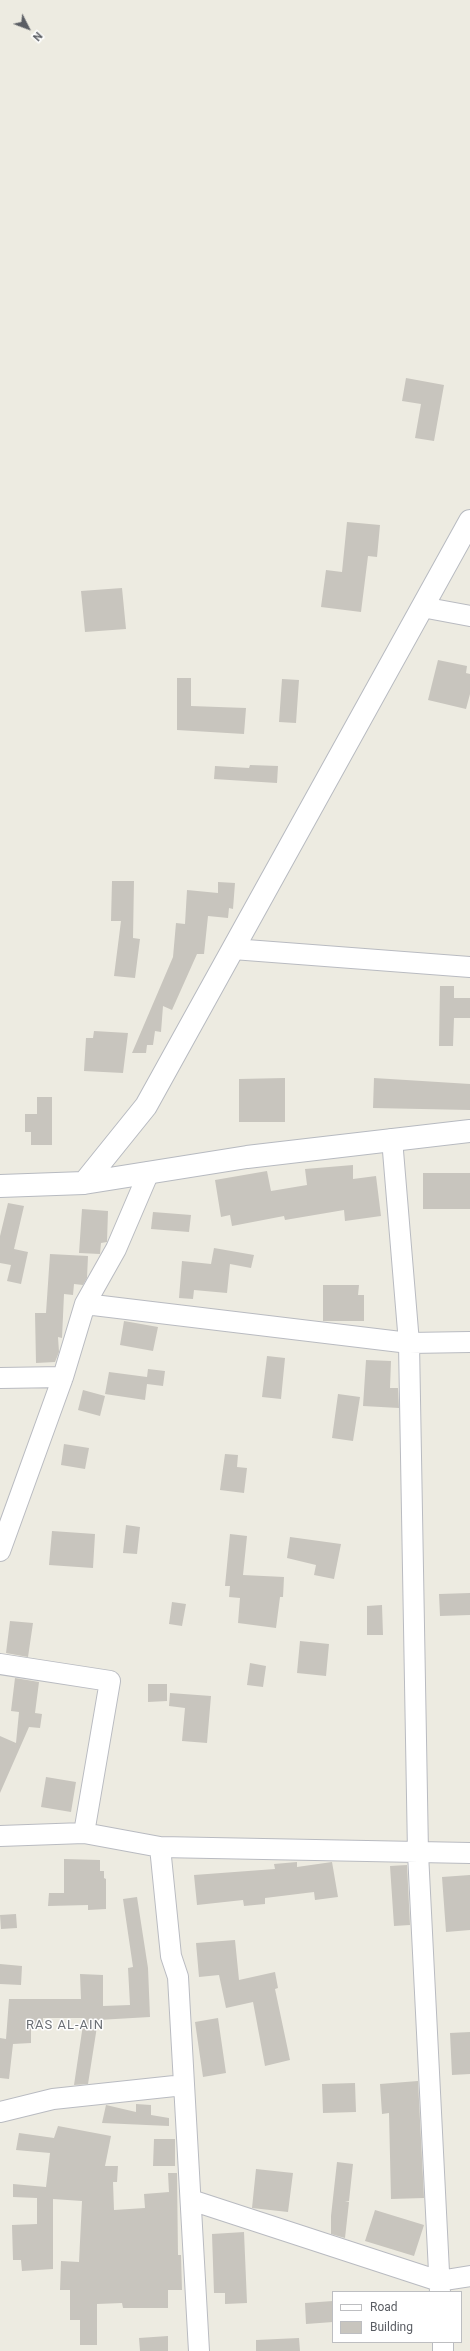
<!DOCTYPE html>
<html>
<head>
<meta charset="utf-8">
<style>
  body { margin:0 }
  #map { position:relative; width:470px; height:2351px; overflow:hidden; background:#edebe1; font-family:Roboto,sans-serif }
  canvas { display:block }
  .legend { position:absolute; left:332px; top:2291px; width:130px; height:52px; box-sizing:border-box; background:#fff; border:1px solid #bdbec1; margin:0; padding:5px 7px; list-style:none; font-size:12px; color:#5a5d63 }
  .legend li { display:flex; align-items:center; gap:8px; height:20px }
  .legend b { width:20px; border:1px solid #bdbec1 }
  .north { position:absolute; left:8px; top:8px; width:40px; height:40px; -webkit-text-stroke:3px #fff; paint-order:stroke; rotate:132deg; font-size:11px; font-weight:700; line-height:16px; text-align:center; color:#5a5d63 }
  .north::after { content:''; display:block; margin:auto; width:14px; height:18px; background:#5a5d63; clip-path:polygon(50% 0,100% 100%,50% 72%,0 100%) }
</style>
</head>
<body>
<div id="map">
<canvas width="470" height="2351"></canvas>
<ul class="legend">
<li><b style="height:5px;background:#fff"></b>Road</li>
<li><b style="height:11px;background:#c8c5be"></b>Building</li>
</ul>
<div class="north">N</div>
</div>
<script>
const ctx = document.querySelector('canvas').getContext('2d');
ctx.lineJoin = 'round';
function paint(path, color) { ctx.fillStyle = color; ctx.fill(path, 'evenodd'); }
const poly = rows => new Path2D(rows.map(r => 'M' + r).join(''));
function strokePath(path, color, width, dash) { ctx.strokeStyle = color; ctx.lineWidth = width; ctx.lineCap = dash ? 'butt' : 'round'; ctx.setLineDash(dash || []); ctx.stroke(path); }
function write(font, color, halo, rows, align = 'center') {
  ctx.font = font + ' Roboto,sans-serif'; ctx.lineWidth = 3; ctx.setLineDash([]); ctx.textBaseline = 'middle'; ctx.strokeStyle = halo; ctx.fillStyle = color; for (const [text, x, y, turn = 0] of rows) {
    ctx.save(); ctx.translate(x, y); ctx.rotate((+turn || 0) * Math.PI / 180); ctx.textAlign = isNaN(turn) ? turn : align; if (halo) ctx.strokeText(text, 0, 0); ctx.fillText(text, 0, 0); ctx.restore();
  }
}
paint(poly([
  [406,378,444,385,434,441,415,438,421,404,402,401],
  [347,522,380,525,377,557,368,556,361,612,321,607,326,570,342,572],
  [122,588,126,629,85,632,81,591],
  [438,660,467,666,466,673,470,674,470,694,466,709,428,700],
  [177,678,191,678,191,706,246,708,244,734,177,730],
  [282,679,299,680,296,723,279,722],
  [250,765,278,766,277,783,214,779,215,766,249,768],
  [112,881,134,881,133,938,140,939,135,978,114,976,121,921,111,921],
  [218,882,235,883,233,909,229,908,228,918,208,916,204,954,197,954,172,1010,163,1006,161,1032,155,1031,153,1045,147,1045,146,1053,132,1053,173,957,176,923,185,924,187,890,218,893],
  [440,986,454,986,454,998,470,998,470,1018,454,1018,453,1046,439,1046],
  [94,1031,128,1033,123,1073,84,1071,86,1038,93,1038],
  [285,1078,285,1122,239,1122,239,1079],
  [374,1078,470,1084,470,1110,373,1108],
  [37,1097,52,1097,52,1145,31,1145,31,1132,25,1132,25,1114,37,1114],
  [353,1165,353,1179,376,1176,381,1216,345,1221,344,1210,285,1220,284,1216,232,1226,230,1215,221,1217,215,1180,267,1171,271,1191,307,1185,305,1169],
  [423,1173,470,1173,470,1209,423,1209],
  [8,1203,24,1206,14,1249,28,1252,21,1284,7,1281,11,1265,0,1263,0,1236],
  [82,1209,108,1211,107,1242,101,1243,100,1254,79,1253],
  [153,1212,191,1215,189,1232,151,1229],
  [214,1248,254,1255,251,1268,230,1264,227,1293,194,1290,193,1299,179,1298,182,1261,211,1264],
  [50,1254,88,1256,87,1278,83,1285,74,1284,73,1295,64,1294,62,1338,58,1337,59,1352,55,1362,36,1363,35,1313,46,1313],
  [323,1285,359,1285,358,1295,364,1295,364,1321,323,1321],
  [124,1321,158,1327,153,1351,120,1345],
  [267,1356,285,1358,281,1399,262,1397],
  [366,1360,391,1361,390,1388,398,1388,399,1408,363,1406],
  [148,1369,165,1371,163,1386,147,1384,145,1400,105,1394,109,1372,147,1377],
  [83,1390,105,1396,100,1416,78,1410],
  [338,1394,360,1397,353,1441,332,1438],
  [64,1444,89,1448,85,1469,61,1465],
  [225,1454,238,1455,237,1467,247,1468,244,1493,220,1490],
  [126,1525,140,1527,137,1554,123,1553],
  [52,1531,95,1534,93,1568,49,1565],
  [230,1534,247,1536,243,1575,284,1577,283,1597,280,1597,276,1628,238,1623,240,1598,229,1597,230,1586,225,1586],
  [290,1537,341,1544,334,1579,314,1575,316,1565,287,1558],
  [470,1593,470,1615,440,1616,439,1594],
  [172,1602,186,1604,182,1626,169,1624],
  [382,1605,383,1635,367,1635,367,1606],
  [10,1621,33,1623,28,1657,6,1653],
  [300,1641,329,1644,326,1676,297,1673],
  [250,1663,266,1666,263,1687,247,1685],
  [15,1678,39,1682,35,1713,42,1714,40,1728,29,1727,0,1793,0,1736,16,1743,19,1712,11,1711],
  [148,1684,167,1684,167,1701,148,1702],
  [170,1693,211,1696,207,1743,182,1741,185,1708,169,1706],
  [46,1777,76,1782,71,1812,41,1807],
  [64,1859,100,1860,100,1871,104,1871,104,1878,106,1879,106,1909,88,1910,88,1905,48,1906,49,1893,64,1893],
  [297,1862,297,1867,332,1862,338,1897,315,1900,314,1892,265,1898,265,1904,244,1906,243,1900,197,1905,194,1875,275,1869,274,1864],
  [407,1865,410,1925,394,1926,390,1866],
  [470,1875,470,1930,446,1932,442,1877],
  [137,1897,148,1968,150,2017,98,2020,88,2084,74,2085,84,2018,43,2018,43,2027,31,2028,31,2043,13,2044,9,2079,0,2078,0,2038,6,2039,9,1999,81,1999,80,1974,103,1975,103,2006,130,2005,128,1968,133,1967,123,1899],
  [16,1914,17,1928,1,1929,0,1915],
  [235,1940,239,1980,275,1972,278,1988,275,1989,290,2060,265,2066,253,2002,226,2008,219,1975,199,1977,196,1943],
  [0,1964,22,1966,21,1985,0,1984],
  [218,2018,226,2073,203,2077,195,2022],
  [470,2032,470,2074,452,2075,450,2033],
  [418,2081,424,2198,391,2199,389,2113,382,2114,380,2084],
  [355,2083,356,2112,323,2113,322,2084],
  [136,2104,151,2105,151,2115,169,2118,169,2126,102,2123,106,2105,136,2112],
  [58,2126,111,2136,105,2166,118,2166,117,2182,113,2182,114,2210,145,2208,144,2194,169,2192,168,2173,177,2173,178,2255,181,2255,182,2290,168,2290,168,2308,123,2308,122,2303,97,2304,97,2345,80,2345,80,2320,70,2320,70,2290,60,2290,61,2261,79,2262,82,2201,53,2199,53,2269,22,2271,21,2260,13,2260,12,2225,37,2224,37,2198,13,2197,13,2184,46,2187,50,2153,16,2150,19,2133,54,2138],
  [154,2139,175,2139,175,2166,153,2166],
  [337,2162,353,2164,349,2201,345,2201,349,2202,345,2238,331,2234,331,2216],
  [256,2169,293,2173,288,2212,252,2208],
  [375,2210,424,2225,414,2256,365,2241],
  [244,2232,247,2303,225,2304,225,2293,214,2293,212,2234],
  [333,2301,333,2322,306,2324,305,2303],
  [168,2336,168,2351,140,2351,139,2338],
  [299,2338,300,2351,256,2351,256,2340]
]), '#c8c5be');
const minor = poly([
  [422,607,470,616],
  [233,949,470,967],
  [392,1139,409,1343,418,1853,440,2292],
  [85,1304,409,1343,470,1342],
  [0,1378,63,1377],
  [0,1551,63,1377,85,1304,116,1249,149,1172],
  [0,1664,110,1681,84,1833,0,1836],
  [84,1833,160,1847,470,1853],
  [160,1847,171,1956,178,1977,199,2351],
  [0,2112,53,2099,184,2085],
  [191,2200,439,2281,470,2276],
  [443,2342,443,2351]
]);
const secondary = poly([
  [84,1183,146,1106,470,521],
  [0,1186,84,1183,247,1157,470,1131]
]);
strokePath(minor, '#b9bbc1', 22);
strokePath(secondary, '#b7bac0', 24);
strokePath(minor, '#fff', 20);
strokePath(secondary, '#fff', 22);
ctx.letterSpacing = '1px';
write('13px', '#6b6f75', '#fff', [
  ["RAS AL-AIN",65,2026]
]);
ctx.letterSpacing = '0px';
</script>
</body>
</html>
